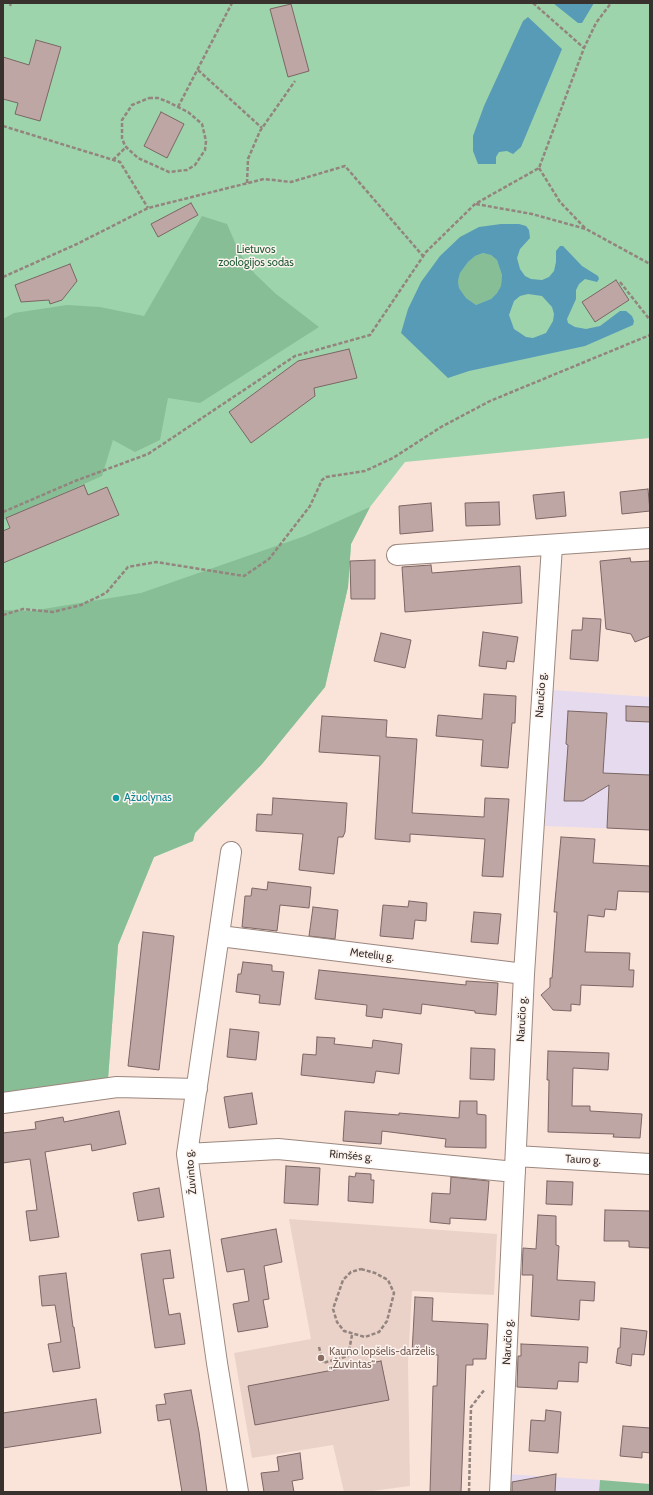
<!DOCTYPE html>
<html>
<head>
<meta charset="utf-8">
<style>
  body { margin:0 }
  #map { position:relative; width:653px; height:1495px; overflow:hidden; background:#fae4da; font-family:Cabin,sans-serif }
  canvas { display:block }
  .frame { position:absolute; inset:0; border:4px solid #39312d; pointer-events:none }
</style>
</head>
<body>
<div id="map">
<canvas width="653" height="1495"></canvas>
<div class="frame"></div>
</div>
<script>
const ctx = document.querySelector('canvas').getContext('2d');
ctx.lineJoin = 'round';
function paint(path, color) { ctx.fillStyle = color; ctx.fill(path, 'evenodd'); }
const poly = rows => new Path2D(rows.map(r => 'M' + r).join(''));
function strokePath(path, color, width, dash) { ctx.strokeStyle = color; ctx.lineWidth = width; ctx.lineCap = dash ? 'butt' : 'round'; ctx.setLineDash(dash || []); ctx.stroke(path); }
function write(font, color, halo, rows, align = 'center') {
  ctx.font = font + ' Cabin,sans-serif'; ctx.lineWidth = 3; ctx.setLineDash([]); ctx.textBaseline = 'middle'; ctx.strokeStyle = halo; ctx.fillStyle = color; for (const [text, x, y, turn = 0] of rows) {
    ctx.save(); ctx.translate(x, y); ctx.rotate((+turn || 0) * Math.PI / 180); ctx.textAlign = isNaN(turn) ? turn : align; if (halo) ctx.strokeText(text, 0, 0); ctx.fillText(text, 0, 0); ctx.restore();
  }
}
paint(poly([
  [552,690,650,697,650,830,545,826],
  [506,1474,600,1480,599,1492,507,1492]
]), '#e6daee');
paint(poly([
  [289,1219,497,1234,494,1295,412,1291,408,1363,410,1486,365,1492,344,1492,333,1445,252,1458,234,1353,311,1339]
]), '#ead2c9');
paint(poly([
  [3,3,650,3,650,438,405,462,370,507,351,544,348,587,325,687,262,764,195,833,193,841,154,857,118,945,108,1079,3,1097]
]), '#9ed4ac');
paint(poly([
  [202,216,227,224,240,254,255,274,276,294,319,327,200,403,168,398,160,440,135,452,113,440,102,476,3,520,3,319,14,313,67,305,100,307,144,316],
  [483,253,491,255,497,260,502,275,501,286,497,293,491,299,476,305,466,298,459,288,458,281,460,273,468,262,475,256],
  [370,507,351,544,348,587,325,687,262,764,195,833,193,841,154,857,118,945,108,1079,3,1097,3,610,31,611,141,593,305,536],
  [600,1480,650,1484,650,1492,599,1492]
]), '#88be96');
paint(poly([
  [553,3,594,3,582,23,578,23],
  [528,17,562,49,521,147,513,154,507,151,499,152,496,157,496,164,478,164,473,151,473,136,484,106,523,21],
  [501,224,519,224,526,226,529,230,530,238,520,249,517,258,520,269,525,276,531,279,542,280,549,277,554,271,556,262,556,251,560,246,563,246,582,266,598,276,599,279,597,282,585,279,579,284,576,290,576,299,567,319,568,323,575,327,586,329,600,326,620,311,626,311,632,316,634,321,633,325,585,346,469,371,448,378,401,333,408,309,421,282,440,256,460,237,479,227],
  [483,253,491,255,497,260,502,275,501,286,497,293,491,299,476,305,466,298,459,288,458,281,460,273,468,262,475,256],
  [528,294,542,296,552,307,554,314,553,321,546,333,533,338,526,337,514,329,509,315,514,301,520,296]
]), '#579bb7');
const building = poly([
  [291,4,309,71,288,77,270,9,291,4],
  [36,40,61,47,40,121,15,114,18,103,3,99,3,57,29,65,36,40],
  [161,112,184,124,167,158,144,146,161,112],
  [191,203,198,215,158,237,151,224,191,203],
  [70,264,77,281,62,300,50,304,49,300,21,302,15,285,70,264],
  [616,280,629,300,595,322,582,302,616,280],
  [349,349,357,378,314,388,315,396,251,443,229,412,298,361,349,349],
  [84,485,88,495,107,487,119,515,3,563,3,531,10,528,6,518,84,485],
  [648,489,650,511,622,514,620,492,648,489],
  [564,492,566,516,536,519,533,495,564,492],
  [499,502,500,525,466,526,465,503,499,502],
  [431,503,433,531,400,534,399,506,431,503],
  [630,558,631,562,650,561,650,636,635,642,631,634,606,629,600,561,630,558],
  [375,560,375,599,351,599,350,561,375,560],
  [431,565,432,573,520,566,522,603,405,612,402,567,431,565],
  [583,618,601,619,598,661,570,659,572,630,582,630,583,618],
  [483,632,518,637,514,662,507,661,506,669,479,666,483,632],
  [381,633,411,640,405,668,374,661,381,633],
  [484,694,516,696,515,723,512,723,508,768,481,766,483,740,436,736,438,715,482,719,484,694],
  [626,706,650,707,650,722,626,721,626,706],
  [568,711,607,713,603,773,650,775,650,830,607,828,609,785,583,801,564,801,568,745,566,744,568,711],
  [322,716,387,720,386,737,417,739,412,813,484,817,485,798,509,799,503,877,482,876,485,839,410,834,410,842,375,839,380,756,319,752,322,716],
  [273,798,347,803,345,832,343,837,338,837,334,874,299,870,303,834,256,831,257,814,272,815,273,798],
  [561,837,595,839,593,863,650,866,650,892,618,891,616,910,605,909,604,917,588,915,585,952,630,953,629,970,634,970,633,987,581,985,580,1005,571,1004,571,1011,553,1010,541,995,550,987,550,978,552,978,557,912,554,912,561,837],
  [268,882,311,887,309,908,280,905,277,931,242,927,245,896,251,896,252,888,267,890,268,882],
  [409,901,427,903,426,921,415,920,413,939,380,936,383,905,408,907,409,901],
  [313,907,338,910,335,939,309,936,313,907],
  [474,912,501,914,498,944,471,942,474,912],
  [143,932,174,936,159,1070,128,1066,143,932],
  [243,962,272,965,272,971,284,972,280,1005,259,1003,260,995,236,992,238,974,241,974,243,962],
  [319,970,466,985,466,981,498,983,496,1015,475,1013,475,1011,422,1004,421,1014,383,1009,382,1018,366,1016,367,1005,315,999,319,970],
  [230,1029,259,1032,256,1060,227,1057,230,1029],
  [317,1037,335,1038,334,1044,372,1048,373,1040,402,1044,399,1074,376,1071,374,1083,301,1075,303,1054,316,1055,317,1037],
  [471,1048,495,1049,494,1080,470,1079,471,1048],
  [548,1051,609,1053,608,1070,573,1068,572,1106,590,1106,590,1111,642,1114,640,1138,613,1137,614,1134,548,1132,549,1080,547,1080,548,1051],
  [252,1093,257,1124,229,1128,224,1097,252,1093],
  [460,1101,477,1101,477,1114,486,1115,486,1148,445,1147,446,1139,382,1131,381,1144,343,1141,345,1111,399,1115,399,1113,459,1118,460,1101],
  [119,1111,126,1144,92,1151,91,1144,45,1152,59,1237,30,1241,26,1211,37,1210,30,1159,3,1163,3,1133,36,1129,35,1122,63,1117,64,1122,119,1111],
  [286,1166,320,1168,318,1205,284,1203,286,1166],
  [356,1173,371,1174,371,1180,374,1180,373,1203,348,1201,349,1176,355,1177,356,1173],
  [451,1177,489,1181,486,1220,450,1218,450,1224,430,1222,432,1193,450,1194,451,1177],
  [547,1181,573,1182,572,1205,546,1204,547,1181],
  [159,1188,164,1217,138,1221,133,1193,159,1188],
  [605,1210,650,1211,650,1248,629,1247,629,1241,604,1241,605,1210],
  [538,1215,556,1216,556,1245,559,1246,557,1280,595,1282,594,1301,580,1300,579,1320,531,1316,533,1275,522,1275,523,1248,536,1249,538,1215],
  [276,1229,282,1262,264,1266,269,1299,263,1300,268,1327,238,1332,233,1304,249,1301,244,1269,227,1272,221,1239,276,1229],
  [170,1250,174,1278,163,1279,169,1315,180,1313,185,1344,155,1348,141,1254,170,1250],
  [66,1273,73,1327,74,1327,80,1368,53,1372,48,1344,61,1342,55,1305,42,1306,39,1276,66,1273],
  [415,1297,433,1298,432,1321,488,1324,486,1359,473,1359,473,1365,466,1365,461,1492,430,1492,433,1386,437,1386,438,1355,412,1353,415,1297],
  [621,1328,647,1331,644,1355,632,1354,631,1366,616,1363,618,1348,620,1348,621,1328],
  [521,1344,588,1347,587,1363,579,1362,578,1382,558,1381,557,1389,517,1387,518,1356,521,1356,521,1344],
  [381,1361,389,1400,255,1425,248,1386,381,1361],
  [191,1390,199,1432,207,1492,182,1492,170,1419,158,1421,156,1405,166,1404,164,1394,191,1390],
  [96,1399,101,1433,3,1448,3,1413,96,1399],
  [546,1410,561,1412,558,1453,529,1451,531,1420,545,1421,546,1410],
  [623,1426,650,1428,650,1453,642,1452,642,1458,620,1456,623,1426],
  [300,1453,303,1479,292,1481,294,1492,264,1492,261,1473,279,1471,277,1457,300,1453],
  [556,1474,555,1492,512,1492,512,1482,556,1474]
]);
paint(building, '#bea6a5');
strokePath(building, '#7b6664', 1);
const minor = poly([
  [397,555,650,538],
  [231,852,187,1154,217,1363,238,1492],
  [220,936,524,974],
  [3,1103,117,1087,197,1089],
  [187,1154,278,1149,515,1172],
  [516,1156,650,1164],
  [500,1492,524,974,552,546]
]);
strokePath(minor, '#9b877e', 22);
strokePath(poly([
  [533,3,584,48],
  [10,6,11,3],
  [198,70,262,128],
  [149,98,158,98,166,101,188,112,202,124,206,141,205,150,195,165,187,170,169,172,138,158,125,146,122,138,122,120,132,105,149,98],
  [178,107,232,3],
  [3,126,120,162,148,208],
  [113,160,126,147],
  [539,168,560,202,585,228],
  [247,183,248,159,260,131,295,81],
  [476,204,532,214,586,229,650,264],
  [3,277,77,244,148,208,264,179,291,182,345,166,423,256],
  [620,282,650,320],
  [3,512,75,481,148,454,295,356,370,335,426,252,475,204,539,168,584,48,596,23,611,3],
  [3,615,23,609,53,612,81,605,106,593,128,567,156,562,244,576,269,559,310,506,322,480,326,477,365,471,393,458,441,427,490,401,650,335],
  [361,1269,375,1273,388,1280,394,1293,387,1321,379,1332,365,1337,344,1331,337,1322,333,1309,343,1280,351,1272,361,1269],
  [319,1347,323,1363,348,1356,352,1335],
  [469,1492,471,1407,485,1389]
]), '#93847e', 2.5, [4, 2]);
strokePath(minor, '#fff', 20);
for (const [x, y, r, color] of [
  [116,798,4,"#0f9aa8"],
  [321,1358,4,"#8d6e63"]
]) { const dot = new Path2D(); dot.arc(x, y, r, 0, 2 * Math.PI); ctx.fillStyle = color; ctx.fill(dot); strokePath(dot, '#fdf4f0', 1.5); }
write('11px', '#1d5933', '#fdf4f0', [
  ["Lietuvos",256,250],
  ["zoologijos sodas",256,263]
]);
write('11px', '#39312d', '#fdf4f0', [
  ["Naručio g.",541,695,-86],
  ["Metelių g.",372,955,7],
  ["Naručio g.",522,1019,-87],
  ["Rimšės g.",351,1156,5],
  ["Tauro g.",583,1160,3],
  ["Žuvinto g.",191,1172,-95],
  ["Naručio g.",508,1342,-87]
]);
write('11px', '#0d838f', '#fdf4f0', [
  ["Ąžuolynas",124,798]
], 'left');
write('11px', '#785e54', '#fdf4f0', [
  ["Kauno lopšelis-darželis",329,1352],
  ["„Žuvintas“",329,1365]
], 'left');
</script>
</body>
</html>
